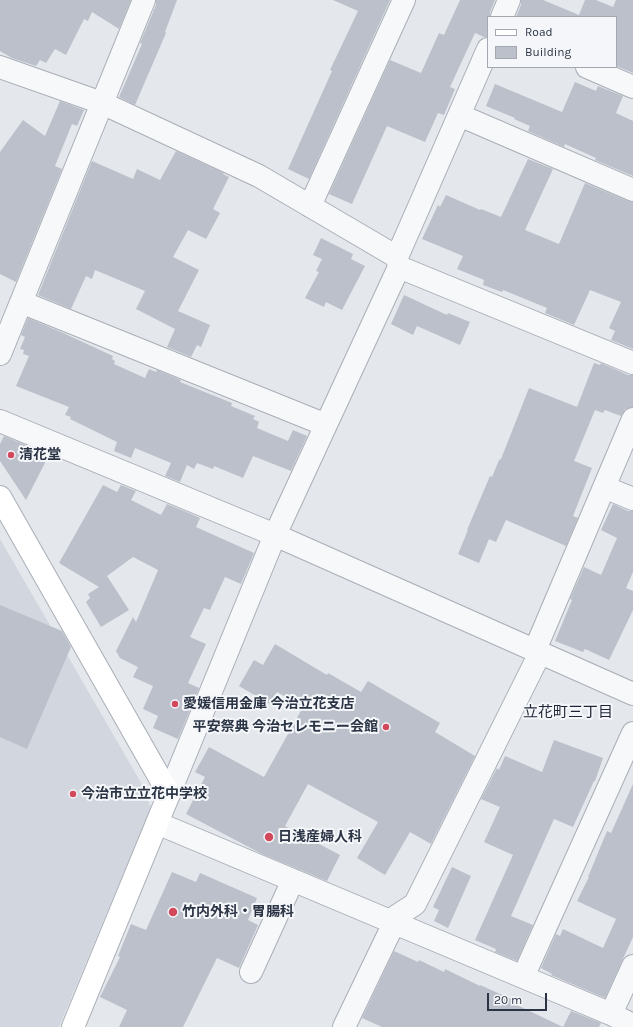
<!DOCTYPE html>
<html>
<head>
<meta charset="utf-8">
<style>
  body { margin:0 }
  #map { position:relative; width:633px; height:1027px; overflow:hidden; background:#e4e7ec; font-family:Karla,sans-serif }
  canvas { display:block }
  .legend { position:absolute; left:487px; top:16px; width:130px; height:52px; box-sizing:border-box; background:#f4f6f9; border:1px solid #a4a8b1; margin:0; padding:5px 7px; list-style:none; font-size:12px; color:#2b3445 }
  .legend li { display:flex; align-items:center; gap:8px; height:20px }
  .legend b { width:20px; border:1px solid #a4a8b1 }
  .scale { position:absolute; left:487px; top:993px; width:60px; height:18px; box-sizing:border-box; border:2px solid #2b3445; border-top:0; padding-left:5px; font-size:12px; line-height:14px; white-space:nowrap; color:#2b3445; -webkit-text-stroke:3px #f4f6f9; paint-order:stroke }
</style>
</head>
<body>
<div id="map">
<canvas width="633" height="1027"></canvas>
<ul class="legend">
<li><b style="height:5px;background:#fff"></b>Road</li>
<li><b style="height:11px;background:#bbc0ca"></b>Building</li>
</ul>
<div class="scale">20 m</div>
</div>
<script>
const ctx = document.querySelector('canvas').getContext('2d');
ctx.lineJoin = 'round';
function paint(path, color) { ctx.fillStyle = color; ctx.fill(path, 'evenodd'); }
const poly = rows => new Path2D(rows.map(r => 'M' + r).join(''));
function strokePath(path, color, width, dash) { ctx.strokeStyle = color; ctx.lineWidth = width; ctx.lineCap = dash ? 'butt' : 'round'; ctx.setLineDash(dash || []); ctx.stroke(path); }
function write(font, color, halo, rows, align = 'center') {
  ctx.font = font + ' Karla,"Noto Sans JP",sans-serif'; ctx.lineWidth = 4; ctx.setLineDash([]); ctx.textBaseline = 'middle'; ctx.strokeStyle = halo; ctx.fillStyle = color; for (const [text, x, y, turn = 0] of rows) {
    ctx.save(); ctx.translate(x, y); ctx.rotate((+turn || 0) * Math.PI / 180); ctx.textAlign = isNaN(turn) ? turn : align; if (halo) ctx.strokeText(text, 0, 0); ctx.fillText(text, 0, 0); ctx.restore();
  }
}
paint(poly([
  [0,539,140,781,151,808,59,1027,0,1027]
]), '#d2d6de');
paint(poly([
  [0,0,131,0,119,29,92,12,88,21,84,19,66,55,55,49,46,63,40,60,36,66,12,58,0,51],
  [156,0,177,0,165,32,166,33,135,105,119,97,142,44,140,43,156,5],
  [333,0,390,0,309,179,288,169,332,71,330,70,358,11],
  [460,0,495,0,490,12,490,17,488,17,488,37,484,37,475,33,450,87,455,89,444,115,438,113,425,142,387,126,352,204,329,194,390,60,421,73,439,33,444,35],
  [521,0,543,0,579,15,585,0,596,0,613,7,616,0,633,0,633,73,616,66,616,17,516,17,521,5],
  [575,82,596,91,598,86,623,96,616,113,633,121,633,176,595,160,596,158,565,144,564,147,528,131,530,126,514,119,515,118,486,106,495,84,562,112],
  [60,101,84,110,77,126,72,124,55,166,62,169,16,282,0,274,0,152,23,120,45,136],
  [176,151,224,173,223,174,229,177,213,209,220,213,206,239,188,230,173,257,199,270,178,311,210,325,201,347,197,345,191,357,167,347,175,329,136,309,145,291,95,270,92,279,86,276,71,309,38,295,92,161,133,179,137,169,160,180],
  [528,159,553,169,525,230,559,244,585,183,628,201,633,202,633,349,611,340,615,331,609,328,621,302,590,290,574,325,545,313,547,308,503,290,502,292,483,285,484,280,457,269,463,256,422,239,438,205,440,207,446,195,480,210,481,209,501,217],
  [321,238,353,254,351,259,365,266,342,310,326,302,324,307,305,298,319,272,316,271,322,259,313,255],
  [404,295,447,315,448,313,470,322,460,345,417,326,413,335,391,324],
  [28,318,61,332,113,356,112,359,115,361,114,364,145,378,149,369,156,372,157,370,181,380,180,382,232,403,231,406,255,416,253,419,259,422,257,428,288,441,293,430,307,436,291,471,253,456,243,478,214,466,213,469,197,463,194,469,187,465,180,482,165,476,171,463,135,448,131,458,114,451,117,442,70,419,71,417,65,415,69,407,16,386,29,356,23,354,24,350,20,349,25,337,21,335],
  [594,363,600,365,601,363,628,375,633,375,633,407,625,409,621,416,605,410,603,413,595,410,574,461,592,468,573,516,578,518,566,546,506,520,496,542,489,539,479,563,458,554,468,530,467,530,490,476,492,477,499,460,501,459,529,388,577,407],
  [4,436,49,455,26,500,0,461,0,444],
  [103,485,117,492,121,485,136,491,131,500,161,515,167,504,189,513,200,518,196,527,254,553,241,584,225,577,210,610,204,608,190,637,206,644,188,683,199,688,178,739,153,728,158,716,143,709,153,686,133,677,138,667,120,658,116,651,133,617,136,622,158,570,133,557,107,576,129,610,101,627,86,602,90,598,88,594,99,587,59,563],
  [613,504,628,511,633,511,633,572,626,588,633,591,633,610,609,660,585,649,583,652,555,641,572,600,570,599,584,567,601,575,617,538,601,530],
  [0,605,62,631,71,647,27,749,0,737],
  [275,644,327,675,328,673,361,692,368,681,440,723,435,732,475,756,431,844,410,832,385,875,357,858,378,822,308,784,285,826,340,855,327,881,262,854,186,814,205,777,195,772,209,747,264,777,303,707,277,692,270,704,239,686,254,660,263,665],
  [554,740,603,758,595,781,594,781,573,827,554,819,511,916,533,925,517,961,495,952,496,949,475,940,513,855,484,842,500,807,481,799,497,768,499,770,505,756,542,772],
  [633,784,633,937,605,998,551,975,552,974,541,968,556,934,560,936,563,929,603,948,616,919,577,901,589,877,588,877,607,831,611,833],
  [452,867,471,876,448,928,434,921,439,910,433,907],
  [172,872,196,882,200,873,257,898,248,920,258,925,239,968,217,958,183,1027,119,1027,127,1010,100,997,120,957,118,956,131,924,146,930],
  [394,951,418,962,419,960,444,972,445,969,480,986,480,985,518,1002,517,1005,563,1027,571,1011,601,1023,599,1027,382,1027,362,1018]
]), '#bbc0ca');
const street = poly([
  [502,17,509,0],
  [0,67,102,103,259,176,397,257],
  [587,67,633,87],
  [459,115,633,190],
  [310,206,404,0],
  [399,267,633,363],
  [21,302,326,425],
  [0,354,144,0],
  [0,421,275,535,633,694],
  [604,487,633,499],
  [535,650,633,419],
  [169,794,275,535,399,267,397,257,488,49],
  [157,823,611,1014,633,1025],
  [389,921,415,904,540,653],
  [251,972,293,880],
  [523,977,633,733],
  [611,1014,633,966],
  [344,1027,394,923]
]);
const secondary = poly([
  [0,497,169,794,73,1027]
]);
strokePath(street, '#a9aeb7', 24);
strokePath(secondary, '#a9aeb7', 24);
strokePath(street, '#f7f8fa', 22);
strokePath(secondary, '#fff', 22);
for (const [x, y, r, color] of [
  [11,455,4,"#d1495b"],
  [175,704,4,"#d1495b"],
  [386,727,4,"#d1495b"],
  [73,794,4,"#d1495b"],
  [269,837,5,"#d1495b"],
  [173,912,5,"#d1495b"]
]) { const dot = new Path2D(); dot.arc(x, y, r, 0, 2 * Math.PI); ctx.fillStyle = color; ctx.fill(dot); strokePath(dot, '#f4f6f9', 1.5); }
write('bold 14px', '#2b3445', '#f4f6f9', [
  ["清花堂",19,455],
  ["愛媛信用金庫 今治立花支店",183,704],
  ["平安祭典 今治セレモニー会館",378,727,"right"],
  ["今治市立立花中学校",81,794],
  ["日浅産婦人科",278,837],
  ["竹内外科・胃腸科",182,912]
], 'left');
write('15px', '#1d2536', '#f4f6f9', [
  ["立花町三丁目",568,713]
]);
</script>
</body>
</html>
